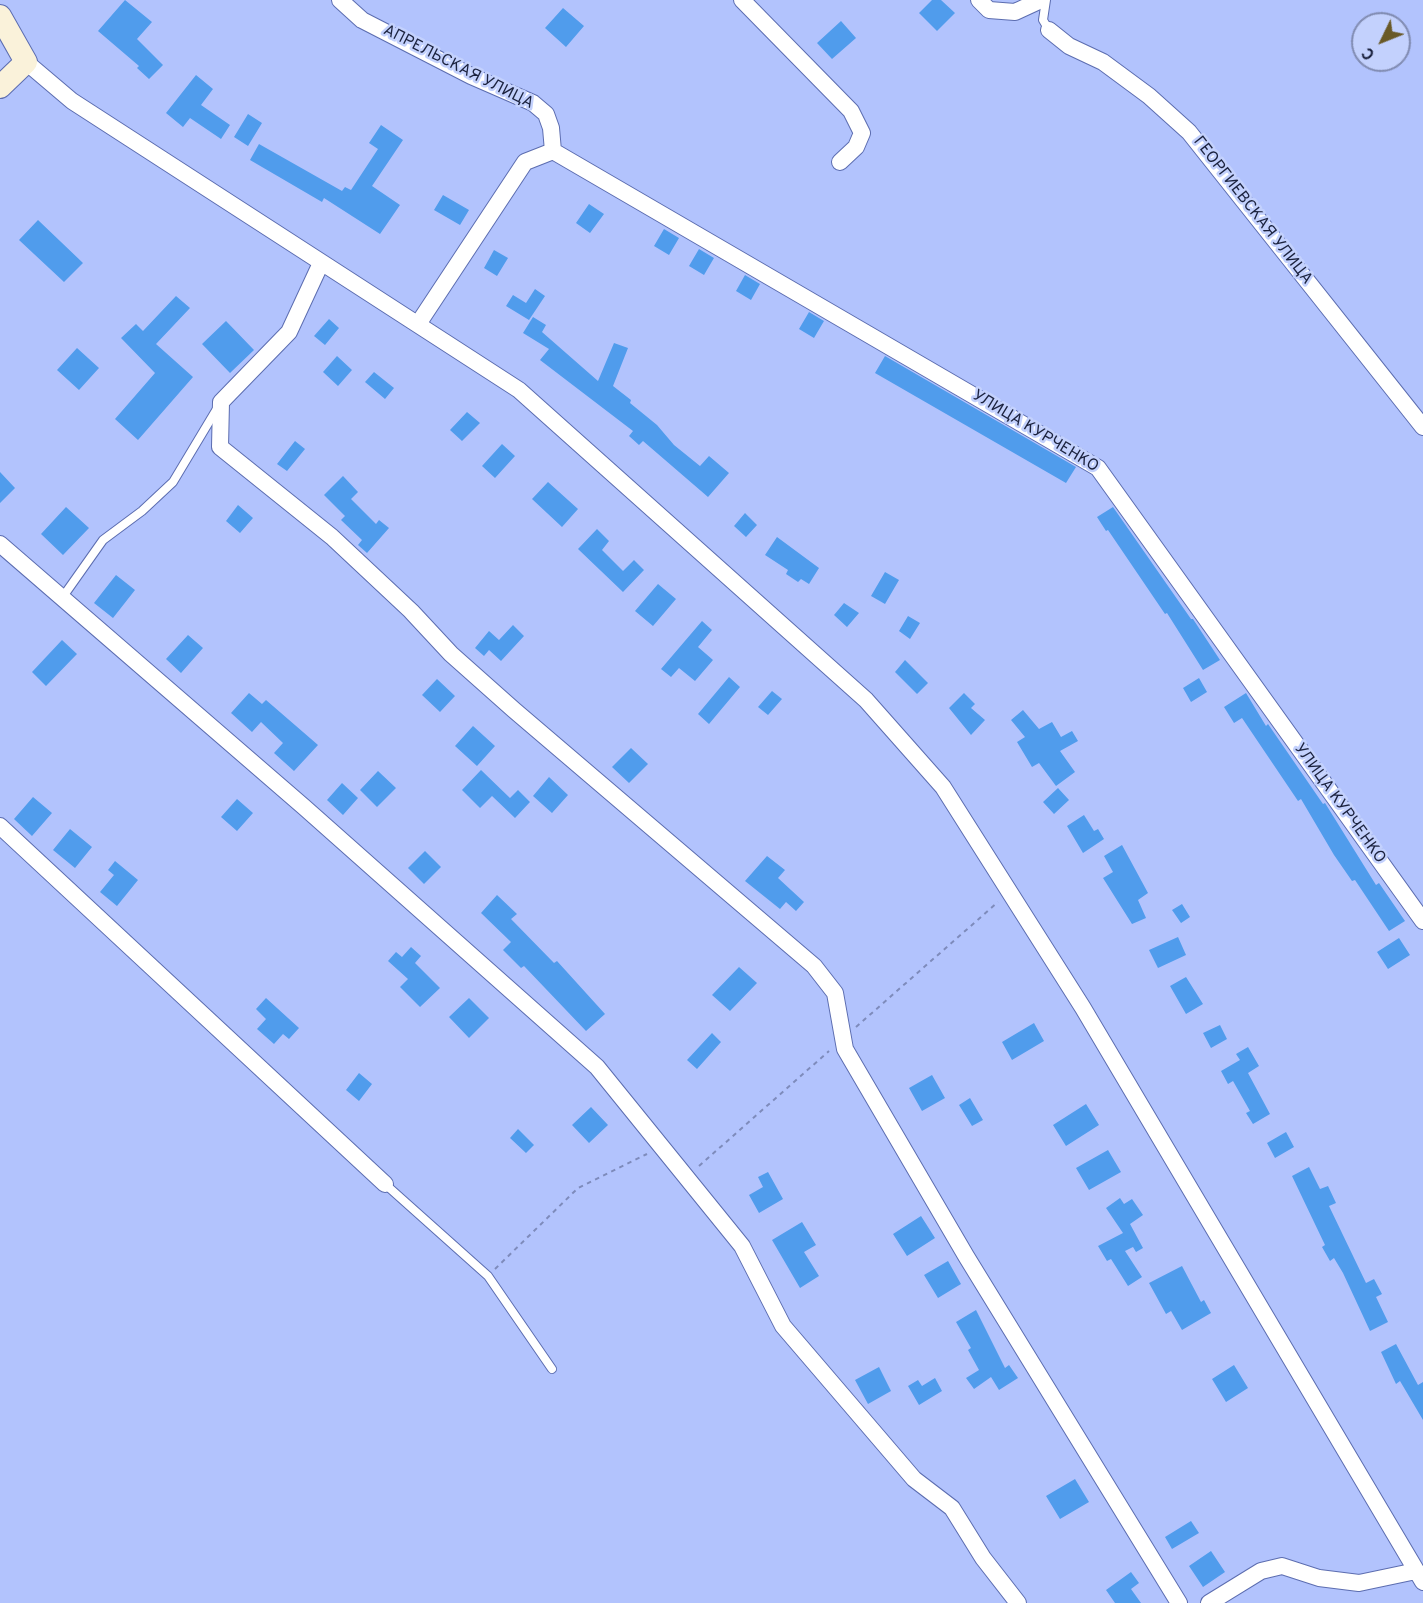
<!DOCTYPE html>
<html>
<head>
<meta charset="utf-8">
<style>
  body { margin:0 }
  #map { position:relative; width:1423px; height:1603px; overflow:hidden; background:#b2c3fd; font-family:Overpass,sans-serif }
  canvas { display:block }
  .north { position:absolute; left:1351px; top:12px; width:60px; height:60px; box-sizing:border-box; background:#c3d1fd; border:2px solid #808bb1; border-radius:50%; rotate:227deg; font-size:16px; font-weight:700; line-height:24px; text-align:center; color:#1b223e }
  .north::after { content:''; display:block; margin:auto; width:21px; height:27px; background:#695926; clip-path:polygon(50% 0,100% 100%,50% 72%,0 100%) }
</style>
</head>
<body>
<div id="map">
<canvas width="1423" height="1603"></canvas>
<div class="north">С</div>
</div>
<script>
const ctx = document.querySelector('canvas').getContext('2d');
ctx.lineJoin = 'round';
function paint(path, color) { ctx.fillStyle = color; ctx.fill(path, 'evenodd'); }
const poly = rows => new Path2D(rows.map(r => 'M' + r).join(''));
function strokePath(path, color, width, dash) { ctx.strokeStyle = color; ctx.lineWidth = width; ctx.lineCap = dash ? 'butt' : 'round'; ctx.setLineDash(dash || []); ctx.stroke(path); }
function write(font, color, halo, rows, align = 'center') {
  ctx.font = font + ' Overpass,sans-serif'; ctx.lineWidth = 5; ctx.setLineDash([]); ctx.textBaseline = 'middle'; ctx.strokeStyle = halo; ctx.fillStyle = color; for (const [text, x, y, turn = 0] of rows) {
    ctx.save(); ctx.translate(x, y); ctx.rotate((+turn || 0) * Math.PI / 180); ctx.textAlign = isNaN(turn) ? turn : align; if (halo) ctx.strokeText(text, 0, 0); ctx.fillText(text, 0, 0); ctx.restore();
  }
}
paint(poly([
  [125,0,152,22,137,39,163,65,149,79,137,68,139,66,98,31],
  [932,0,941,0,955,13,937,31,919,13],
  [563,8,584,26,566,47,545,28],
  [841,21,856,38,832,59,817,43],
  [196,75,213,89,201,105,230,125,221,139,190,118,183,127,166,113],
  [248,114,262,123,248,146,234,137],
  [381,125,403,140,372,186,400,205,380,234,324,198,322,202,250,160,259,144,342,191,345,187,351,190,378,149,369,143],
  [443,195,469,210,460,225,434,210],
  [589,204,604,214,590,233,576,223],
  [38,220,83,263,64,282,19,240],
  [664,229,679,238,669,255,654,246],
  [699,249,714,258,704,275,689,266],
  [494,250,508,258,497,276,484,268],
  [745,275,760,284,751,300,736,291],
  [535,289,545,296,529,320,506,306,513,295,526,303],
  [176,296,190,308,156,344,193,377,138,440,115,419,155,373,121,338,136,324,143,331],
  [809,312,824,321,814,338,799,329],
  [533,317,546,325,542,332,598,381,614,343,628,348,613,386,631,400,630,403,657,425,674,445,700,466,709,456,729,473,708,497,643,441,639,445,629,436,633,431,540,360,549,349,523,333],
  [329,319,339,328,325,345,314,336],
  [226,321,254,350,230,373,202,344],
  [77,348,99,368,79,390,57,370],
  [337,356,352,370,338,386,323,372],
  [885,356,1076,467,1066,483,875,373],
  [374,372,394,388,385,399,365,382],
  [467,412,480,423,462,441,450,430],
  [295,441,305,449,287,471,277,464],
  [502,444,515,456,495,478,482,466],
  [0,472,15,488,0,503],
  [343,476,358,492,351,499,376,524,379,520,389,528,367,553,358,545,362,540,341,520,345,516,324,495],
  [548,482,578,509,562,527,532,499],
  [238,505,253,518,240,533,226,521],
  [66,507,89,528,63,555,41,534],
  [1113,507,1191,619,1193,619,1220,660,1203,670,1167,613,1165,614,1108,530,1106,531,1097,517],
  [745,513,757,525,746,537,734,526],
  [597,529,609,541,602,550,623,571,634,560,644,570,623,592,578,549],
  [777,537,819,568,809,584,801,579,798,582,786,574,788,570,765,555],
  [885,572,899,580,885,604,871,596],
  [116,575,135,590,113,618,94,603],
  [658,584,676,599,653,626,635,611],
  [844,603,859,613,847,627,834,615],
  [908,616,920,623,910,639,899,631],
  [702,621,712,630,698,647,713,660,695,681,679,668,671,677,661,669],
  [513,625,524,636,501,661,489,650,484,656,475,648,489,631,499,640],
  [188,635,203,648,181,673,166,659],
  [62,640,77,654,46,686,32,672],
  [905,660,928,683,917,694,895,672],
  [729,677,740,687,709,724,698,714],
  [1199,678,1207,692,1191,702,1183,688],
  [437,679,455,696,440,712,422,695],
  [772,691,782,699,768,715,758,707],
  [249,693,262,704,266,700,318,745,294,771,274,753,283,743,261,722,252,732,231,713],
  [964,693,975,704,971,708,985,720,971,735,949,708],
  [1246,693,1266,726,1268,724,1323,804,1325,803,1376,885,1379,883,1405,921,1389,931,1355,880,1352,881,1334,855,1301,799,1298,801,1242,718,1234,723,1224,707],
  [1023,710,1039,729,1052,722,1061,737,1072,731,1078,741,1060,751,1075,772,1056,786,1039,763,1032,767,1017,742,1025,737,1011,720],
  [473,726,495,746,477,766,455,746],
  [631,748,648,764,629,783,612,767],
  [481,770,510,798,518,790,530,802,515,818,492,796,480,808,462,790],
  [378,771,396,788,377,807,360,790],
  [549,777,568,795,552,813,533,796],
  [342,783,358,798,343,815,327,800],
  [1058,788,1069,800,1054,814,1043,802],
  [33,797,52,813,32,836,14,819],
  [237,799,253,813,237,831,221,817],
  [1084,815,1094,831,1098,829,1104,839,1083,853,1067,826],
  [70,829,92,847,75,868,53,850],
  [1122,845,1148,893,1138,900,1146,918,1132,924,1103,878,1113,872,1104,856],
  [425,851,441,867,424,884,408,868],
  [767,856,785,870,778,878,804,902,796,911,786,902,780,909,745,881],
  [115,861,138,880,117,906,100,892,114,875,108,870],
  [497,895,517,914,511,919,554,963,557,961,605,1014,586,1031,524,966,521,968,503,950,511,942,481,913],
  [1182,904,1190,917,1181,923,1172,910],
  [1178,937,1186,955,1158,968,1149,950],
  [1399,938,1410,955,1388,969,1377,952],
  [411,947,421,956,415,963,440,988,420,1007,400,987,408,979,388,961,396,952,402,957],
  [739,967,757,983,730,1011,712,995],
  [1186,977,1203,1004,1186,1014,1170,986],
  [266,998,299,1028,289,1039,283,1034,274,1044,257,1029,266,1019,256,1009],
  [469,998,489,1018,469,1038,449,1017],
  [1034,1023,1044,1041,1012,1060,1002,1042],
  [1220,1025,1227,1039,1211,1048,1203,1033],
  [712,1033,721,1042,697,1069,687,1060],
  [1248,1047,1259,1066,1248,1073,1270,1114,1253,1124,1246,1113,1250,1111,1233,1081,1228,1084,1221,1071,1240,1060,1236,1054],
  [359,1073,372,1084,359,1101,346,1090],
  [932,1075,945,1098,922,1111,909,1088],
  [970,1098,983,1120,972,1126,959,1105],
  [1086,1104,1099,1125,1066,1146,1053,1125],
  [591,1107,608,1125,589,1143,572,1125],
  [518,1129,534,1145,526,1153,510,1138],
  [1286,1132,1294,1147,1275,1158,1267,1143],
  [1108,1150,1121,1172,1089,1190,1076,1168],
  [1309,1167,1320,1189,1328,1186,1336,1203,1329,1206,1366,1283,1374,1279,1382,1294,1376,1297,1388,1322,1370,1331,1343,1273,1334,1258,1330,1261,1322,1247,1325,1245,1292,1176],
  [768,1172,783,1199,759,1213,749,1195,763,1187,758,1177],
  [1120,1198,1124,1204,1132,1199,1143,1215,1130,1224,1143,1248,1136,1252,1133,1247,1125,1251,1142,1277,1128,1286,1111,1259,1107,1261,1098,1246,1123,1233,1106,1208],
  [921,1216,935,1238,907,1256,893,1234],
  [802,1222,816,1245,804,1252,819,1276,800,1288,772,1240],
  [948,1261,961,1284,938,1298,924,1275],
  [1182,1266,1201,1302,1204,1300,1211,1313,1182,1330,1171,1311,1166,1314,1149,1283],
  [976,1310,1005,1368,1009,1365,1018,1378,999,1390,991,1377,974,1389,966,1378,979,1370,968,1350,971,1348,956,1322],
  [1396,1344,1418,1385,1423,1382,1423,1420,1400,1381,1396,1384,1381,1352],
  [1234,1365,1248,1388,1226,1402,1212,1379],
  [879,1367,891,1391,868,1404,855,1380],
  [935,1378,942,1391,919,1405,908,1386,918,1380,922,1386],
  [1075,1479,1089,1502,1060,1519,1046,1496],
  [1191,1521,1199,1533,1172,1549,1165,1537],
  [1211,1551,1225,1572,1203,1587,1189,1566],
  [1131,1572,1139,1583,1131,1589,1141,1603,1115,1603,1106,1590]
]), '#509cec');
const lane = poly([
  [1046,0,1043,20,1049,30],
  [62,598,103,540,142,511,173,482,218,407],
  [385,1184,488,1276,552,1369]
]);
const street = poly([
  [340,0,362,20,471,76,533,103,546,114,551,128,553,151],
  [742,0,851,111,862,133,856,147,840,162],
  [979,0,989,10,1015,12,1041,0],
  [1049,30,1069,46,1103,62,1149,96,1189,132,1423,427],
  [26,62,72,101,519,390,866,700,943,787,1083,1008,1423,1582],
  [553,151,1098,468,1423,921],
  [321,263,289,332,221,402,220,447,332,537,411,611,451,654,514,710,814,966,835,993,845,1049,966,1256,1179,1603],
  [418,324,525,162,553,151],
  [0,544,304,807,597,1067,742,1246,783,1326,914,1479,952,1508,983,1558,1018,1603],
  [0,826,385,1184],
  [1209,1603,1261,1571,1282,1566,1319,1578,1359,1583,1416,1571]
]);
const secondary = poly([
  [0,16,26,62,0,87]
]);
strokePath(lane, '#5c6db0', 10);
strokePath(street, '#5c6db0', 18);
strokePath(secondary, '#5c6db0', 24);
strokePath(poly([
  [856,1027,998,902],
  [699,1166,829,1051],
  [495,1269,578,1188,647,1154]
]), '#7e8bbb', 2, [4.5, 4.5]);
strokePath(lane, '#fff', 8);
strokePath(street, '#fff', 16);
strokePath(secondary, '#faf2da', 22);
write('16px', '#1b223e', '#c3d1fd', [
  ["АПРЕЛЬСКАЯ УЛИЦА",458,68,27],
  ["ГЕОРГИЕВСКАЯ УЛИЦА",1252,211,52],
  ["УЛИЦА КУРЧЕНКО",1035,432,31],
  ["УЛИЦА КУРЧЕНКО",1339,804,54]
]);
</script>
</body>
</html>
